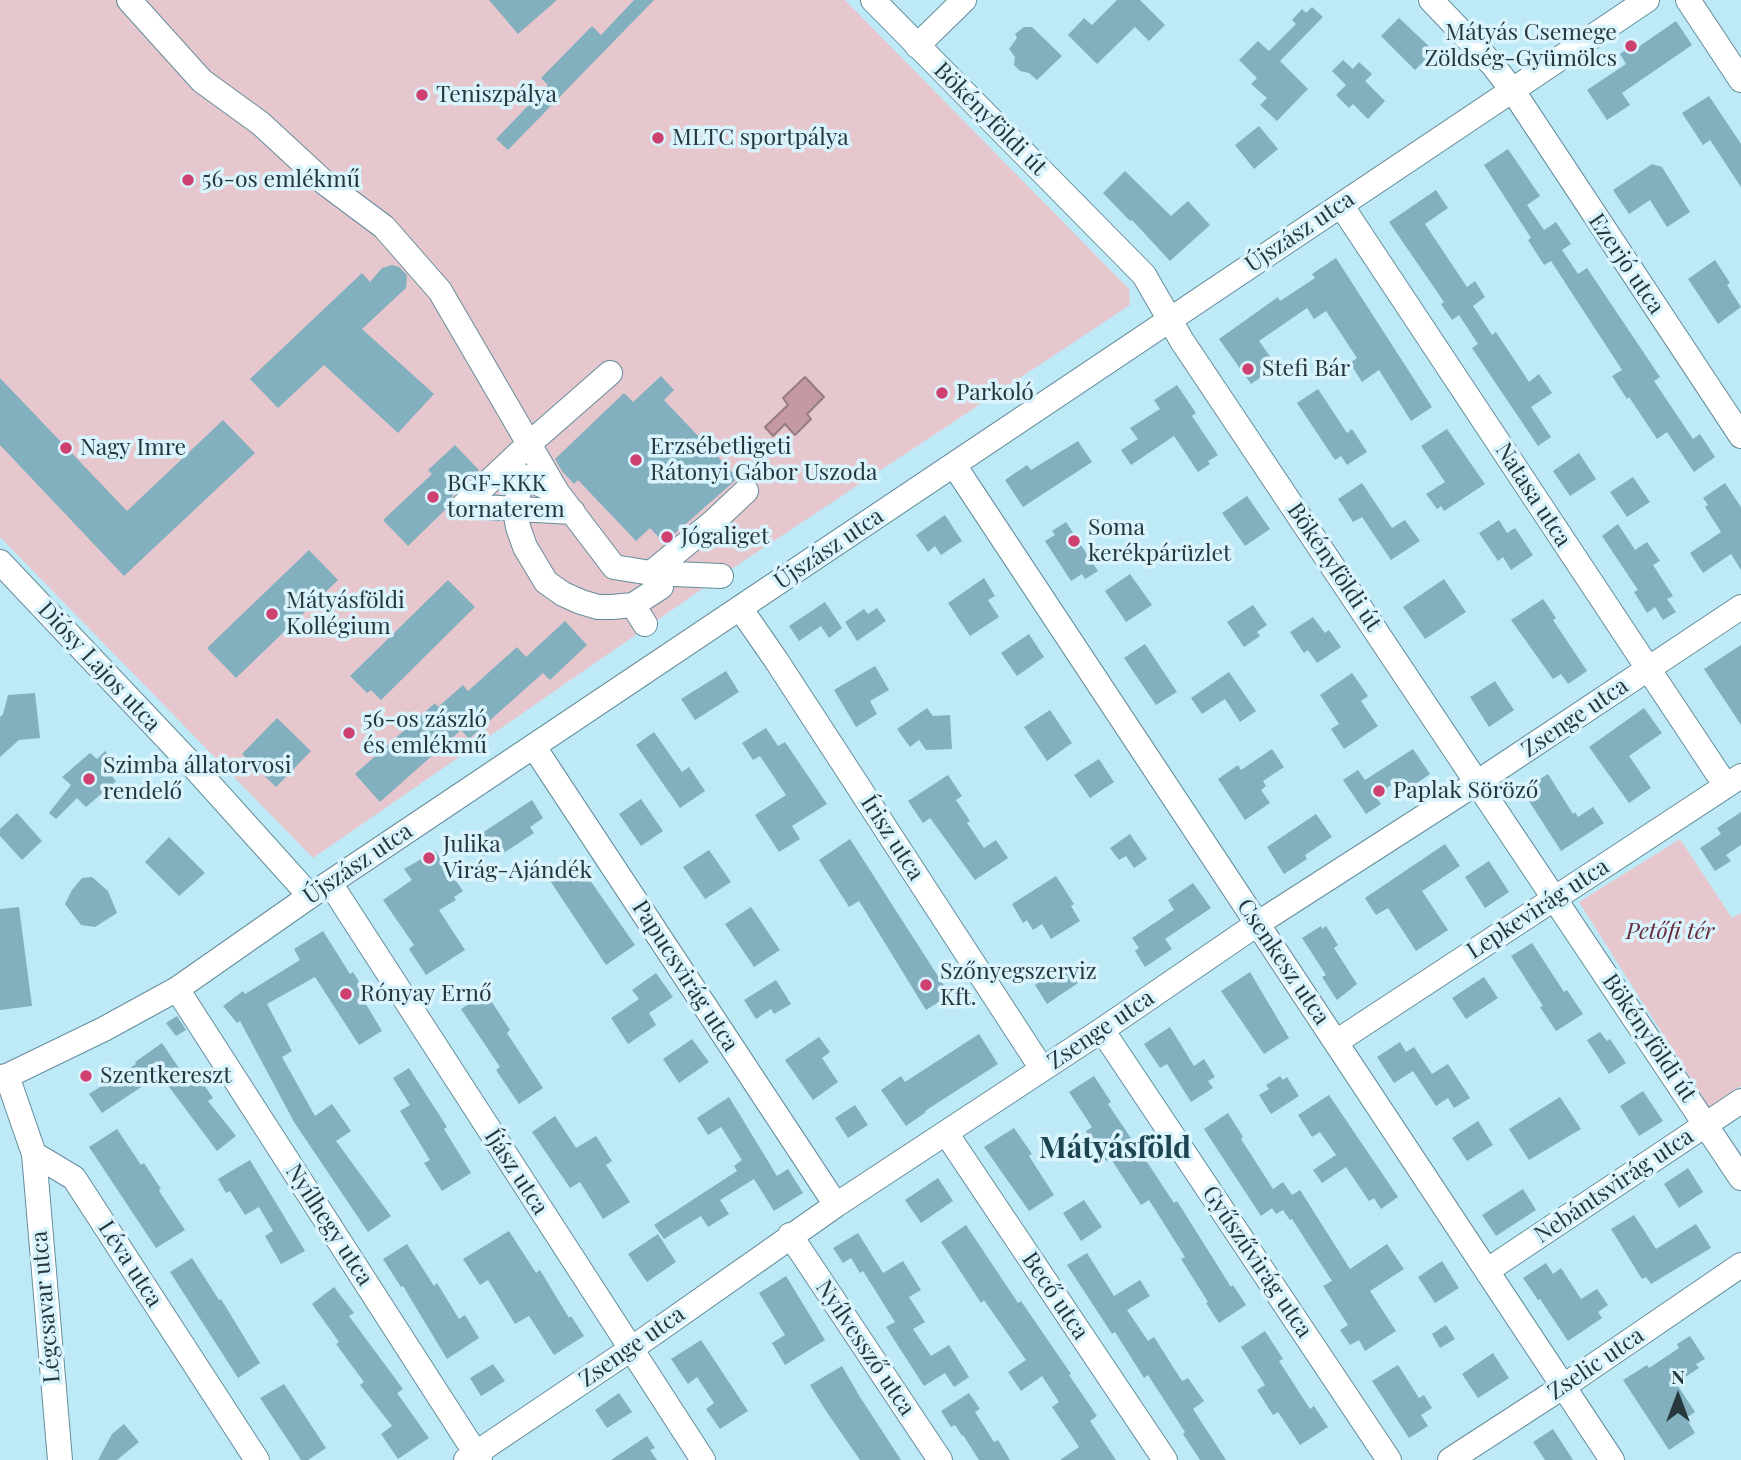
<!DOCTYPE html>
<html>
<head>
<meta charset="utf-8">
<style>
  body { margin:0 }
  #map { position:relative; width:1741px; height:1460px; overflow:hidden; background:#beeaf8; font-family:"Playfair Display",serif }
  canvas { display:block }
  .north { position:absolute; left:1643px; top:1362px; width:70px; height:70px; -webkit-text-stroke:5px #daf4fd; paint-order:stroke; rotate:0deg; font-size:19px; font-weight:700; line-height:28px; text-align:center; color:#26383e }
  .north::after { content:''; display:block; margin:auto; width:24px; height:32px; background:#26383e; clip-path:polygon(50% 0,100% 100%,50% 72%,0 100%) }
</style>
</head>
<body>
<div id="map">
<canvas width="1741" height="1460"></canvas>
<div class="north">N</div>
</div>
<script>
const ctx = document.querySelector('canvas').getContext('2d');
ctx.lineJoin = 'round';
function paint(path, color) { ctx.fillStyle = color; ctx.fill(path, 'evenodd'); }
const poly = rows => new Path2D(rows.map(r => 'M' + r).join(''));
function strokePath(path, color, width, dash) { ctx.strokeStyle = color; ctx.lineWidth = width; ctx.lineCap = dash ? 'butt' : 'round'; ctx.setLineDash(dash || []); ctx.stroke(path); }
function write(font, color, halo, rows, align = 'center') {
  ctx.font = font + ' "Playfair Display",serif'; ctx.lineWidth = 7; ctx.setLineDash([]); ctx.textBaseline = 'middle'; ctx.strokeStyle = halo; ctx.fillStyle = color; for (const [text, x, y, turn = 0] of rows) {
    ctx.save(); ctx.translate(x, y); ctx.rotate((+turn || 0) * Math.PI / 180); ctx.textAlign = isNaN(turn) ? turn : align; if (halo) ctx.strokeText(text, 0, 0); ctx.fillText(text, 0, 0); ctx.restore();
  }
}
paint(poly([
  [0,0,845,0,1129,289,1130,305,721,576,313,858,0,537],
  [1680,839,1732,918,1741,913,1741,1086,1709,1107,1579,902]
]), '#e7c7ce');
const water = poly([
  [805,377,824,397,807,414,811,419,795,435,785,424,773,436,765,427,788,405,783,398,805,377]
]);
paint(water, '#c599a2');
strokePath(water, '#957c84', 2);
paint(poly([
  [489,0,557,0,518,34],
  [634,0,654,0,508,150,496,139,548,85,541,78,592,26,601,35],
  [1117,0,1140,0,1165,25,1149,41,1135,27,1097,64,1068,35,1084,18,1092,25],
  [1312,7,1323,17,1280,61,1308,89,1277,121,1260,105,1267,98,1251,84,1257,78,1239,60,1258,41,1269,51,1296,24,1292,20,1302,9,1306,13],
  [1399,18,1434,51,1415,70,1381,36],
  [1676,21,1692,45,1622,93,1630,105,1607,120,1587,90,1626,64,1620,54,1634,44,1637,48],
  [1024,27,1032,27,1062,56,1037,80,1029,73,1020,71,1014,65,1015,57,1009,49,1017,38,1015,34],
  [1343,60,1353,69,1359,62,1372,74,1365,81,1385,101,1368,119,1353,104,1349,108,1336,95,1346,85,1332,71],
  [1709,96,1741,144,1741,187,1710,140,1703,145,1682,113],
  [1259,126,1278,149,1254,169,1235,145],
  [1508,149,1540,196,1527,205,1544,230,1556,222,1571,244,1562,250,1578,274,1587,268,1660,377,1654,381,1693,439,1700,434,1715,457,1694,472,1667,432,1657,439,1629,397,1627,399,1612,376,1622,370,1551,261,1544,265,1528,240,1531,238,1484,165],
  [1652,164,1662,167,1690,212,1667,227,1650,200,1629,214,1613,190],
  [1125,171,1171,216,1188,201,1210,225,1170,261,1132,220,1130,221,1103,193],
  [1436,190,1448,208,1425,224,1467,287,1475,281,1485,297,1473,306,1492,335,1496,332,1529,382,1539,374,1552,393,1531,407,1551,437,1538,446,1472,348,1478,344,1459,315,1452,320,1441,304,1444,302,1389,222],
  [1336,258,1432,407,1411,421,1379,370,1362,382,1350,363,1357,358,1326,311,1314,319,1307,308,1259,341,1277,366,1251,384,1219,339,1278,297,1280,301,1315,278,1312,274],
  [1715,260,1730,283,1727,285,1741,307,1718,324,1688,279],
  [392,265,399,267,407,275,406,288,362,329,434,394,398,433,324,365,278,408,250,379,362,273,370,282,382,268],
  [661,376,674,390,664,400,738,478,664,543,650,528,636,541,578,480,574,484,562,471,555,459,624,393,633,402],
  [0,378,127,511,223,420,255,453,124,576,0,445],
  [1177,385,1196,413,1192,416,1218,455,1208,461,1210,464,1198,472,1174,436,1131,465,1121,450,1138,439,1130,428,1160,409,1154,400],
  [1318,389,1347,433,1352,429,1367,452,1347,465,1341,456,1335,460,1297,403],
  [1447,429,1485,484,1444,511,1441,506,1437,509,1426,494,1445,482,1421,446],
  [1078,441,1092,462,1023,507,1005,480,1027,465,1031,470],
  [455,445,479,470,453,495,448,507,408,546,383,520,432,474,428,470],
  [1579,453,1596,479,1570,496,1553,471],
  [1633,477,1650,502,1627,517,1610,492],
  [1362,483,1392,528,1405,520,1420,541,1391,560,1362,517,1353,522,1338,499],
  [1725,483,1741,507,1741,570,1731,554,1703,573,1690,553,1721,532,1705,507,1708,505,1703,498],
  [1247,496,1270,529,1245,546,1222,513],
  [945,515,962,541,941,555,935,546,928,552,916,535],
  [1499,520,1507,533,1515,528,1533,555,1511,570,1503,557,1498,561,1479,533],
  [1066,522,1098,571,1085,579,1082,574,1071,581,1045,541,1055,535,1052,531],
  [1618,524,1635,550,1647,542,1660,561,1653,565,1673,596,1667,599,1676,612,1663,620,1655,607,1647,613,1634,592,1638,590,1602,536],
  [309,550,338,580,236,678,207,648],
  [1130,574,1152,605,1126,622,1105,591],
  [984,578,995,596,988,600,999,617,970,636,948,603],
  [1444,579,1466,612,1425,639,1403,607],
  [448,580,475,607,381,700,371,690,367,693,350,676],
  [1543,599,1556,618,1553,620,1587,671,1568,684,1561,674,1553,679,1511,620],
  [825,602,842,628,829,638,821,626,799,641,789,626],
  [1253,605,1267,625,1257,632,1260,636,1244,647,1227,622],
  [877,608,886,621,857,641,845,622,864,609,868,614],
  [1313,617,1325,633,1329,630,1341,647,1317,663,1308,650,1304,653,1290,632],
  [565,621,587,645,550,680,543,673,469,739,461,730,380,802,355,774,435,703,438,707,463,685,468,691,517,647,526,657],
  [1029,634,1044,657,1017,676,1001,653],
  [1145,644,1177,692,1156,705,1124,658],
  [1741,645,1741,725,1704,669],
  [875,666,889,690,870,701,877,714,856,727,834,690],
  [726,671,739,692,695,720,681,699],
  [1229,672,1256,711,1240,722,1225,699,1202,714,1191,698],
  [1352,673,1368,696,1361,701,1378,726,1344,749,1331,729,1339,724,1320,695],
  [1495,681,1514,710,1489,727,1470,697],
  [35,693,40,738,19,740,0,757,0,717,3,714,8,695],
  [927,708,933,716,950,715,952,749,926,750,919,740,910,747,897,729],
  [1644,708,1662,733,1629,756,1651,788,1629,803,1589,747],
  [1050,710,1072,743,1047,761,1024,727],
  [277,718,311,751,276,787,242,754],
  [766,728,778,746,785,742,827,804,792,826,800,839,779,852,755,815,786,795,760,756,753,760,742,743],
  [654,732,682,772,689,767,705,791,680,808,636,745],
  [1272,749,1284,767,1263,781,1266,786,1261,790,1270,803,1245,820,1218,779,1238,765,1241,770],
  [1413,749,1430,774,1407,790,1400,779,1375,796,1381,804,1366,814,1343,780,1358,770,1365,780],
  [105,751,116,764,108,772,116,781,86,807,77,798,56,819,49,813,71,785,62,777,90,753,97,759],
  [1099,759,1114,782,1090,798,1074,775],
  [1548,774,1573,814,1575,812,1578,817,1593,807,1604,823,1561,851,1522,790],
  [948,775,962,796,956,800,970,821,967,823,984,848,996,840,1008,858,975,880,930,818,923,823,908,801],
  [641,799,663,831,641,846,619,814],
  [532,800,543,818,530,827,534,833,502,854,497,848,483,857,473,839],
  [1741,812,1741,845,1726,855,1731,861,1715,871,1700,848,1721,834,1717,828],
  [17,813,42,841,22,860,0,836,0,829],
  [1316,814,1332,837,1305,855,1307,859,1284,874,1267,847],
  [1130,834,1147,859,1134,868,1126,856,1119,860,1110,848],
  [169,837,205,873,179,896,145,862],
  [850,839,950,995,926,1010,859,901,849,907,819,860],
  [1445,844,1460,866,1422,891,1448,930,1416,951,1388,908,1376,915,1365,898],
  [709,850,731,882,705,899,683,867],
  [435,851,463,891,454,897,456,900,439,910,465,950,426,975,409,949,414,945,383,900,412,880,404,869],
  [574,857,635,945,606,965,547,876],
  [1489,861,1509,892,1485,908,1465,877],
  [1056,876,1074,904,1071,906,1080,921,1051,939,1042,924,1033,930,1027,920,1023,923,1012,904],
  [92,877,108,891,117,913,95,927,81,925,65,904,72,890,82,878],
  [1193,883,1211,908,1165,939,1172,949,1145,967,1135,951,1139,948,1132,938,1174,910,1168,900],
  [19,907,32,1006,0,1010,0,909],
  [751,907,780,950,754,967,725,924],
  [1321,926,1322,929,1326,926,1338,945,1334,948,1357,984,1337,1000,1322,977,1326,975,1302,938],
  [323,931,350,974,353,972,369,998,364,1001,382,1031,359,1045,315,977,267,1004,292,1051,282,1057,315,1116,332,1104,351,1131,336,1141,391,1216,368,1232,294,1122,240,1021,237,1023,223,1006,243,991,245,994,300,960,294,949],
  [1532,943,1564,992,1567,990,1583,1014,1556,1031,1540,1007,1543,1006,1511,956],
  [1065,965,1078,983,1047,1004,1035,985],
  [1250,972,1289,1038,1264,1054,1221,991],
  [656,973,673,997,649,1013,656,1025,628,1044,611,1018,639,999,632,990],
  [1484,977,1498,998,1466,1019,1452,998],
  [776,980,791,1004,774,1014,771,1009,756,1019,744,1000],
  [486,993,510,1030,507,1033,543,1088,519,1104,496,1070,500,1067,461,1009],
  [177,1016,186,1030,176,1036,166,1023],
  [1170,1027,1194,1066,1204,1059,1215,1077,1208,1081,1213,1088,1191,1102,1167,1064,1160,1068,1144,1044],
  [1600,1032,1607,1041,1610,1039,1626,1063,1609,1074,1587,1040],
  [979,1034,998,1064,925,1111,926,1112,906,1126,881,1090,901,1076,905,1082],
  [819,1037,830,1052,822,1058,838,1082,813,1100,785,1060],
  [692,1039,709,1062,679,1083,663,1059],
  [1400,1042,1406,1052,1414,1047,1432,1074,1448,1064,1470,1098,1454,1108,1448,1098,1436,1106,1413,1071,1394,1083,1377,1057],
  [162,1043,187,1080,196,1073,213,1098,208,1101,236,1136,217,1151,163,1079,152,1086,149,1082,102,1113,89,1094,136,1064,135,1062],
  [409,1068,447,1127,444,1129,471,1173,442,1191,424,1163,430,1160,400,1111,410,1105,393,1078],
  [1094,1076,1111,1102,1108,1104,1145,1159,1174,1203,1177,1201,1231,1287,1233,1285,1246,1305,1219,1323,1206,1303,1208,1302,1181,1259,1185,1257,1149,1200,1141,1205,1111,1159,1106,1161,1086,1131,1092,1127,1069,1092],
  [1280,1076,1283,1080,1287,1077,1299,1096,1271,1114,1259,1095,1269,1089,1266,1085],
  [1643,1091,1663,1121,1639,1136,1620,1106],
  [1329,1095,1398,1197,1381,1209,1374,1198,1369,1201,1346,1167,1322,1183,1313,1170,1336,1155,1320,1132,1312,1137,1298,1115],
  [729,1097,777,1176,788,1169,803,1193,774,1211,754,1179,720,1200,729,1214,708,1227,701,1216,664,1239,654,1225,737,1171,734,1166,742,1160,721,1127,708,1135,697,1118],
  [1560,1097,1581,1129,1529,1160,1509,1129],
  [855,1105,868,1125,848,1138,835,1118],
  [1228,1113,1243,1137,1241,1139,1273,1189,1283,1182,1292,1195,1300,1190,1350,1269,1387,1244,1404,1269,1370,1291,1396,1331,1365,1351,1359,1340,1350,1345,1340,1330,1348,1325,1323,1286,1332,1281,1292,1219,1290,1220,1283,1210,1276,1214,1272,1208,1261,1216,1204,1129],
  [555,1116,576,1148,596,1136,612,1161,606,1165,630,1202,603,1219,580,1182,570,1188,532,1132],
  [1478,1121,1493,1145,1467,1161,1452,1138],
  [1014,1128,1032,1154,1029,1156,1054,1195,1029,1211,984,1147],
  [117,1129,141,1165,144,1163,161,1189,159,1190,161,1194,185,1230,156,1248,89,1147],
  [250,1160,305,1251,281,1264,265,1236,273,1231,259,1207,245,1215,230,1191,226,1193,218,1179],
  [1688,1168,1703,1192,1679,1208,1664,1184],
  [938,1178,953,1201,921,1223,905,1200],
  [1523,1189,1536,1210,1496,1236,1482,1215],
  [1084,1200,1102,1227,1081,1241,1063,1213],
  [1634,1215,1656,1249,1696,1224,1711,1248,1651,1284,1646,1277,1642,1279,1611,1229],
  [966,1225,1018,1303,1021,1301,1071,1374,1069,1375,1097,1416,1090,1421,1116,1460,1060,1460,1079,1447,1052,1407,1059,1402,1042,1376,1021,1391,1008,1372,1026,1360,984,1300,981,1303,941,1242],
  [509,1231,536,1273,540,1270,569,1318,571,1316,584,1336,554,1355,529,1316,515,1324,488,1280,480,1285,463,1259],
  [858,1233,883,1273,903,1261,921,1290,909,1297,925,1322,913,1329,931,1356,949,1345,969,1377,954,1387,945,1373,924,1386,886,1327,895,1322,863,1271,860,1273,851,1258,843,1263,833,1248],
  [658,1234,676,1262,647,1282,628,1254],
  [407,1244,434,1286,437,1283,459,1319,465,1315,479,1338,447,1359,403,1286,401,1287,383,1259],
  [1087,1253,1114,1296,1140,1280,1150,1296,1127,1310,1148,1341,1154,1337,1182,1381,1188,1378,1204,1401,1193,1409,1226,1460,1200,1460,1183,1434,1185,1432,1148,1375,1144,1378,1115,1332,1112,1334,1067,1265],
  [192,1258,219,1300,221,1299,260,1363,238,1378,170,1272],
  [1442,1261,1459,1288,1435,1303,1418,1277],
  [1546,1263,1553,1274,1561,1268,1581,1299,1597,1289,1608,1305,1598,1312,1602,1318,1568,1341,1540,1299,1538,1300,1523,1278],
  [786,1276,825,1340,785,1365,772,1343,785,1335,759,1293],
  [334,1287,354,1313,349,1316,403,1389,397,1393,429,1438,398,1459,381,1434,392,1426,360,1385,364,1382,336,1344,339,1342,312,1304],
  [1446,1325,1455,1339,1440,1348,1432,1334],
  [1265,1331,1283,1359,1279,1361,1310,1409,1314,1406,1328,1427,1300,1445,1278,1412,1273,1415,1257,1390,1265,1385,1241,1347],
  [1690,1336,1705,1359,1696,1364,1699,1368,1676,1383,1695,1412,1686,1418,1695,1433,1669,1450,1623,1380,1647,1365,1649,1368,1679,1348,1677,1344],
  [701,1340,748,1411,720,1429,706,1409,714,1403,697,1377,688,1384,671,1359],
  [1493,1353,1509,1378,1478,1398,1462,1374],
  [493,1364,505,1381,481,1396,470,1378],
  [1398,1365,1419,1398,1424,1395,1432,1408,1421,1415,1428,1426,1409,1438,1372,1381],
  [842,1366,860,1397,901,1460,860,1460,826,1411,810,1385],
  [284,1384,326,1448,308,1460,301,1460,260,1398],
  [619,1393,632,1412,607,1428,595,1410],
  [969,1393,980,1409,975,1412,994,1442,998,1440,1010,1460,979,1460,963,1435,962,1436,955,1425,951,1427,941,1411],
  [124,1424,139,1442,117,1460,98,1460,112,1434],
  [1553,1429,1573,1460,1545,1460,1533,1442],
  [647,1436,655,1448,650,1450,657,1460,611,1460]
]), '#82b0bf');
const minor = poly([
  [129,0,202,81,260,123,325,183,384,227,440,291,557,492,504,468],
  [873,0,1144,275,1182,341,1741,1178],
  [1431,0,1492,64,1513,91,1741,436],
  [1688,0,1741,80],
  [917,46,964,0],
  [1341,205,1726,786],
  [954,465,1612,1460],
  [522,476,515,510,518,527,525,547,546,582,563,594,581,602,598,607,612,607,633,605,661,587,651,573],
  [557,492,614,567,651,573,713,522,746,491],
  [463,506,530,443,610,373],
  [463,506,573,512],
  [0,562,193,766,310,896],
  [651,573,721,576],
  [633,605,645,624],
  [740,608,776,660,1042,1069],
  [534,747,836,1205],
  [330,883,703,1460],
  [177,989,480,1460],
  [1102,1030,1389,1460],
  [1336,1042,1741,776],
  [7,1076,34,1154,74,1178,257,1460],
  [0,1077,7,1076,104,1029,177,989,310,896,1647,0],
  [946,1133,1165,1460],
  [34,1154,60,1460],
  [790,1235,940,1460],
  [1488,1270,1741,1101],
  [466,1460,631,1349,836,1205,1102,1030,1257,924,1478,782,1741,607],
  [1450,1460,1564,1386,1741,1265]
]);
strokePath(minor, '#648d9b', 26);
strokePath(minor, '#fff', 24);
for (const [x, y, r, color] of [
  [1631,46,7,"#cd406f"],
  [422,95,7,"#cd406f"],
  [658,138,7,"#cd406f"],
  [188,180,7,"#cd406f"],
  [1248,369,7,"#cd406f"],
  [942,393,7,"#cd406f"],
  [66,448,7,"#cd406f"],
  [636,460,7,"#cd406f"],
  [433,497,7,"#cd406f"],
  [667,537,7,"#cd406f"],
  [1074,541,7,"#cd406f"],
  [272,614,7,"#cd406f"],
  [349,733,7,"#cd406f"],
  [89,779,7,"#cd406f"],
  [1379,791,7,"#cd406f"],
  [429,858,7,"#cd406f"],
  [926,985,7,"#cd406f"],
  [346,994,7,"#cd406f"],
  [86,1076,7,"#cd406f"]
]) { const dot = new Path2D(); dot.arc(x, y, r, 0, 2 * Math.PI); ctx.fillStyle = color; ctx.fill(dot); strokePath(dot, '#daf4fd', 2.5); }
write('23px', '#26383e', '#daf4fd', [
  ["Mátyás Csemege",1617,33,"right"],
  ["Zöldség-Gyümölcs",1617,59,"right"],
  ["Teniszpálya",436,95],
  ["MLTC sportpálya",672,138],
  ["56-os emlékmű",202,180],
  ["Stefi Bár",1262,369],
  ["Parkoló",956,393],
  ["Erzsébetligeti",650,447],
  ["Rátonyi Gábor Uszoda",650,473],
  ["Nagy Imre",80,448],
  ["BGF-KKK",447,484],
  ["tornaterem",447,510],
  ["Soma",1088,528],
  ["kerékpárüzlet",1088,554],
  ["Jógaliget",681,537],
  ["Mátyásföldi",286,601],
  ["Kollégium",286,627],
  ["56-os zászló",363,720],
  ["és emlékmű",363,746],
  ["Szimba állatorvosi",103,766],
  ["rendelő",103,792],
  ["Paplak Söröző",1393,791],
  ["Julika",443,845],
  ["Virág-Ajándék",443,871],
  ["Szőnyegszerviz",940,972],
  ["Kft.",940,998],
  ["Rónyay Ernő",360,994],
  ["Szentkereszt",100,1076]
], 'left');
write('23px', '#26383e', '#daf4fd', [
  ["Bökényföldi út",990,119,45],
  ["Újszász utca",1300,232,-34],
  ["Ezerjó utca",1626,264,56],
  ["Natasa utca",1533,495,57],
  ["Újszász utca",829,549,-34],
  ["Bökényföldi út",1334,567,56],
  ["Diósy Lajos utca",99,667,47],
  ["Zsenge utca",1575,718,-34],
  ["Írisz utca",892,838,57],
  ["Újszász utca",358,864,-34],
  ["Lepkevirág utca",1538,909,-33],
  ["Csenkesz utca",1283,962,56],
  ["Papucsvirág utca",685,976,57],
  ["Zsenge utca",1101,1030,-34],
  ["Bökényföldi út",1649,1038,56],
  ["Íjász utca",516,1172,57],
  ["Nebántsvirág utca",1614,1186,-34],
  ["Nyílhegy utca",329,1225,57],
  ["Gyűszűvirág utca",1257,1262,56],
  ["Léva utca",130,1264,57],
  ["Becő utca",1055,1296,56],
  ["Légcsavar utca",46,1307,-95],
  ["Zsenge utca",632,1347,-35],
  ["Nyílvessző utca",865,1348,56],
  ["Zselic utca",1596,1364,-34]
]);
write('italic 23px', '#652c3c', '#daf4fd', [
  ["Petőfi tér",1670,932]
]);
write('bold 30px', '#1d4551', '#daf4fd', [
  ["Mátyásföld",1115,1149]
]);
</script>
</body>
</html>
